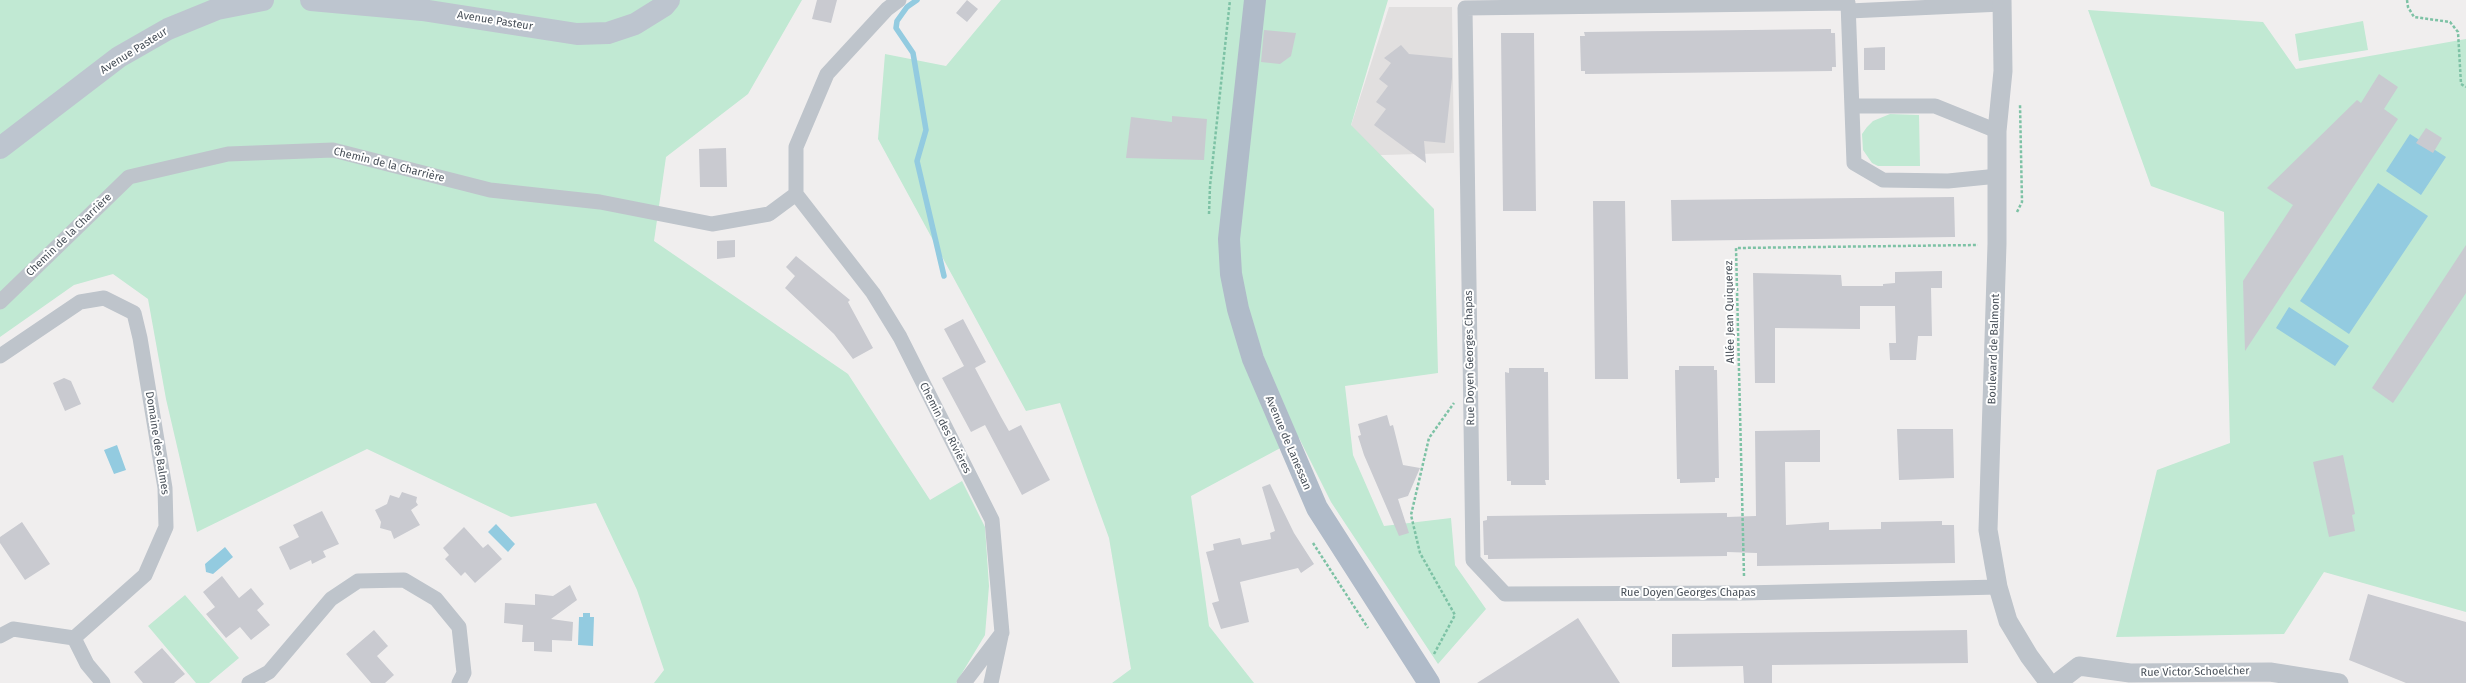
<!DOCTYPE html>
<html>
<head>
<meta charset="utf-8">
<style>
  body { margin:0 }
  canvas { display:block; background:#f0eeee }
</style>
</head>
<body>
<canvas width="2466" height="683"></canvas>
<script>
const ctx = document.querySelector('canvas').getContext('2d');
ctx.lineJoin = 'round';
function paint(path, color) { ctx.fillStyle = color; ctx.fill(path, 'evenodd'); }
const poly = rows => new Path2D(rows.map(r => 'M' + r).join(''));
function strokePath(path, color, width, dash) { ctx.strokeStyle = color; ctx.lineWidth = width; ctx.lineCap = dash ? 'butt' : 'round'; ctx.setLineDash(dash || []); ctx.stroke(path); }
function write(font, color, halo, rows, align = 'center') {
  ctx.font = font + ' "Fira Sans",sans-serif'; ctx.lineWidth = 4; ctx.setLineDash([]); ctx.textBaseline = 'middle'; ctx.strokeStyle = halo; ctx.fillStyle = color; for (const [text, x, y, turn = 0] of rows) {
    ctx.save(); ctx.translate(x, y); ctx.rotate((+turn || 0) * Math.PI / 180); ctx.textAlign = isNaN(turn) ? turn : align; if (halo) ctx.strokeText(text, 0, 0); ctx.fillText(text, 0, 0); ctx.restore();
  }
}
paint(poly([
  [1389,7,1452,7,1454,153,1349,156,1348,135]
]), '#e1dfdf');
paint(poly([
  [0,0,802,0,748,94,666,157,654,241,848,374,930,500,962,481,985,527,989,586,985,635,956,683,654,683,664,670,637,590,596,503,511,517,367,449,197,532,166,399,148,299,113,274,74,285,0,337],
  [1001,0,1388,0,1351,125,1434,209,1438,373,1345,386,1353,455,1384,526,1451,518,1455,565,1486,609,1438,664,1331,502,1299,438,1191,496,1209,626,1254,683,1112,683,1131,669,1109,538,1060,403,1026,411,878,139,885,54,946,66],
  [2088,10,2263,22,2296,69,2466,39,2466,612,2324,572,2284,634,2116,637,2157,470,2230,443,2224,212,2151,186],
  [2363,21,2368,50,2299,61,2295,34],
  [1890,114,1919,115,1920,166,1878,166,1872,163,1863,150,1862,134,1867,127,1873,121],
  [185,595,239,658,209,683,196,683,148,626]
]), '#c1e9d3');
paint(poly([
  [2410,134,2446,157,2421,195,2386,171],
  [2378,183,2428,216,2349,334,2300,301],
  [2289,307,2349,346,2335,366,2276,328],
  [117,445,126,470,114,474,104,450],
  [496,524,515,544,508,552,488,532],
  [225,547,233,557,213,574,206,572,205,564],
  [583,613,590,613,590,617,594,617,593,646,578,645,579,617,583,617]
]), '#93cbe0');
strokePath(poly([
  [917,0,907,7,897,21,896,28,913,53,926,130,917,161,944,276]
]), '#93cbe0', 5.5);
paint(poly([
  [817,0,837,0,831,23,812,19],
  [967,0,978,9,967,22,956,13],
  [1831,29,1831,33,1835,33,1836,67,1832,67,1832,71,1585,74,1585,71,1581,71,1580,36,1585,36,1584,32],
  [1264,30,1296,33,1291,56,1280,64,1261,62],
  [1501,33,1534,33,1536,211,1503,211],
  [1401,45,1409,54,1452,58,1452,78,1445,143,1424,141,1426,163,1374,125,1386,109,1376,102,1388,86,1379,79,1391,63,1384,58],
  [1885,47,1885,70,1864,70,1864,48],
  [2379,74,2398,87,2384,109,2398,119,2245,351,2243,281,2293,205,2267,188,2357,100,2361,103],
  [1172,116,1207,119,1204,160,1126,158,1131,117,1172,122],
  [2426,128,2442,138,2433,153,2416,143],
  [726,148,727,187,700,187,699,149],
  [1954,197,1955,237,1672,241,1671,200],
  [1593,201,1625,201,1628,379,1595,379],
  [735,240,735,257,717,259,717,241],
  [2466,245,2466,293,2393,403,2372,388],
  [796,256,850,300,848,302,873,348,853,359,834,334,785,288,795,276,786,267],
  [1942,271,1942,288,1931,288,1932,336,1918,336,1916,360,1890,360,1889,343,1896,343,1895,306,1860,306,1860,329,1775,328,1775,383,1755,383,1753,273,1841,275,1842,286,1883,286,1883,284,1895,283,1895,272],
  [963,319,986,362,975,368,1001,417,1009,431,1021,425,1050,480,1022,495,985,425,971,432,942,378,964,366,944,329],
  [1679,366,1714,366,1714,370,1717,370,1719,478,1715,478,1715,482,1680,483,1680,479,1677,479,1675,370,1679,370],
  [1509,368,1544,368,1544,372,1548,372,1549,480,1545,480,1546,485,1511,485,1511,481,1507,481,1505,372,1509,373],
  [64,378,71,381,81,404,65,411,53,383],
  [1387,415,1390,426,1393,425,1403,465,1420,468,1408,496,1398,499,1409,533,1399,536,1364,455,1358,436,1361,435,1358,424],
  [1897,429,1953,429,1954,478,1899,480],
  [1820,430,1820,462,1785,462,1786,525,1829,522,1829,530,1881,529,1881,522,1942,521,1942,525,1954,525,1955,563,1757,566,1757,553,1727,552,1727,556,1488,559,1488,555,1484,555,1483,521,1487,520,1487,516,1727,513,1727,517,1756,516,1755,431],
  [2343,455,2355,514,2352,515,2355,531,2329,537,2313,462],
  [1270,484,1294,533,1314,564,1301,573,1298,568,1240,582,1249,622,1221,629,1212,603,1219,601,1206,552,1214,550,1213,544,1240,538,1242,545,1271,539,1270,533,1275,531,1262,487],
  [402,492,417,497,416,502,418,505,411,510,420,525,394,539,391,531,380,528,381,522,375,510,387,504,390,495,399,498],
  [322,511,339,544,323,551,326,557,312,564,311,560,290,570,279,547,299,537,293,525],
  [22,522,50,564,25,580,0,543,0,537],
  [464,527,483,548,488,544,502,559,475,583,465,572,461,576,445,559,449,555,443,548],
  [222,576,239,598,251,588,264,604,257,610,270,625,251,640,240,627,226,638,206,614,215,607,203,592],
  [570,585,577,600,551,619,573,622,572,641,552,640,552,652,534,651,534,642,522,642,523,625,504,623,505,603,535,605,535,594,553,596],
  [2368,594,2466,622,2466,683,2406,683,2349,660],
  [1578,618,1620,683,1477,683,1513,660],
  [374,630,388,646,377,656,394,675,385,683,371,683,346,654],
  [1967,630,1968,663,1772,665,1772,683,1744,683,1743,666,1672,667,1672,634],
  [162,648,185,674,174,683,143,683,134,672]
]), '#c9cad0');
strokePath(poly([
  [2407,0,2408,7,2414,17,2450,22,2458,32,2461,84,2466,87],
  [2017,212,2022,202,2020,104],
  [1209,214,1210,186,1230,0],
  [1313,543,1368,628],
  [1744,576,1736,248,1978,245],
  [1434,654,1455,615,1420,553,1411,515,1429,438,1454,403]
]), '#7dc2a5', 2.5, [3, 2]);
strokePath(poly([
  [1849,11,2002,4],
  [1853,106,1935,106,1997,131],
  [1998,176,1948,181,1883,180,1854,163,1848,3,1465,8,1473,560,1505,594,1744,593,1998,587],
  [796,194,873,293,900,337,992,520,1002,633,964,683],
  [796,194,796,147,827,74,887,9,899,0],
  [0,302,129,177,228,154,333,150,490,190,600,202,712,224,769,214,796,194],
  [0,356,80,302,104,298,134,313,140,338,165,488,166,527,145,575,74,638,87,664,103,683],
  [0,636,13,629,74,638],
  [249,683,269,672,331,599,358,581,404,580,436,599,459,627,464,673,459,683],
  [991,683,1001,636]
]), '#bec4cb', 15);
strokePath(poly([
  [2002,0,2003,71,1997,131,1997,244,1988,530,1998,587,2008,621,2029,656,2049,683],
  [2057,683,2079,666,2130,673,2270,672,2339,683]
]), '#bec4cb', 19);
strokePath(poly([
  [311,0,422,10,577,34,608,33,635,24,664,6,669,0],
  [0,148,119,57,168,29,217,9,263,0]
]), '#bdc5cf', 22);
strokePath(poly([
  [1255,0,1229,239,1231,274,1238,309,1253,359,1317,508,1429,683]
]), '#b0bbc9', 22);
write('11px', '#485059', '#fff', [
  ["Avenue Pasteur",495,21,9],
  ["Avenue Pasteur",134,51,-32],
  ["Chemin de la Charrière",389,165,14],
  ["Chemin de la Charrière",69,235,-44],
  ["Allée Jean Quiquerez",1730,312,-91],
  ["Boulevard de Balmont",1994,349,-88],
  ["Rue Doyen Georges Chapas",1470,358,-91],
  ["Chemin des Rivières",945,428,63],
  ["Domaine des Balmes",157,443,81],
  ["Avenue de Lanessan",1288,443,67],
  ["Rue Doyen Georges Chapas",1688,593],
  ["Rue Victor Schoelcher",2195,672,-1]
]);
</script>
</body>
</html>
